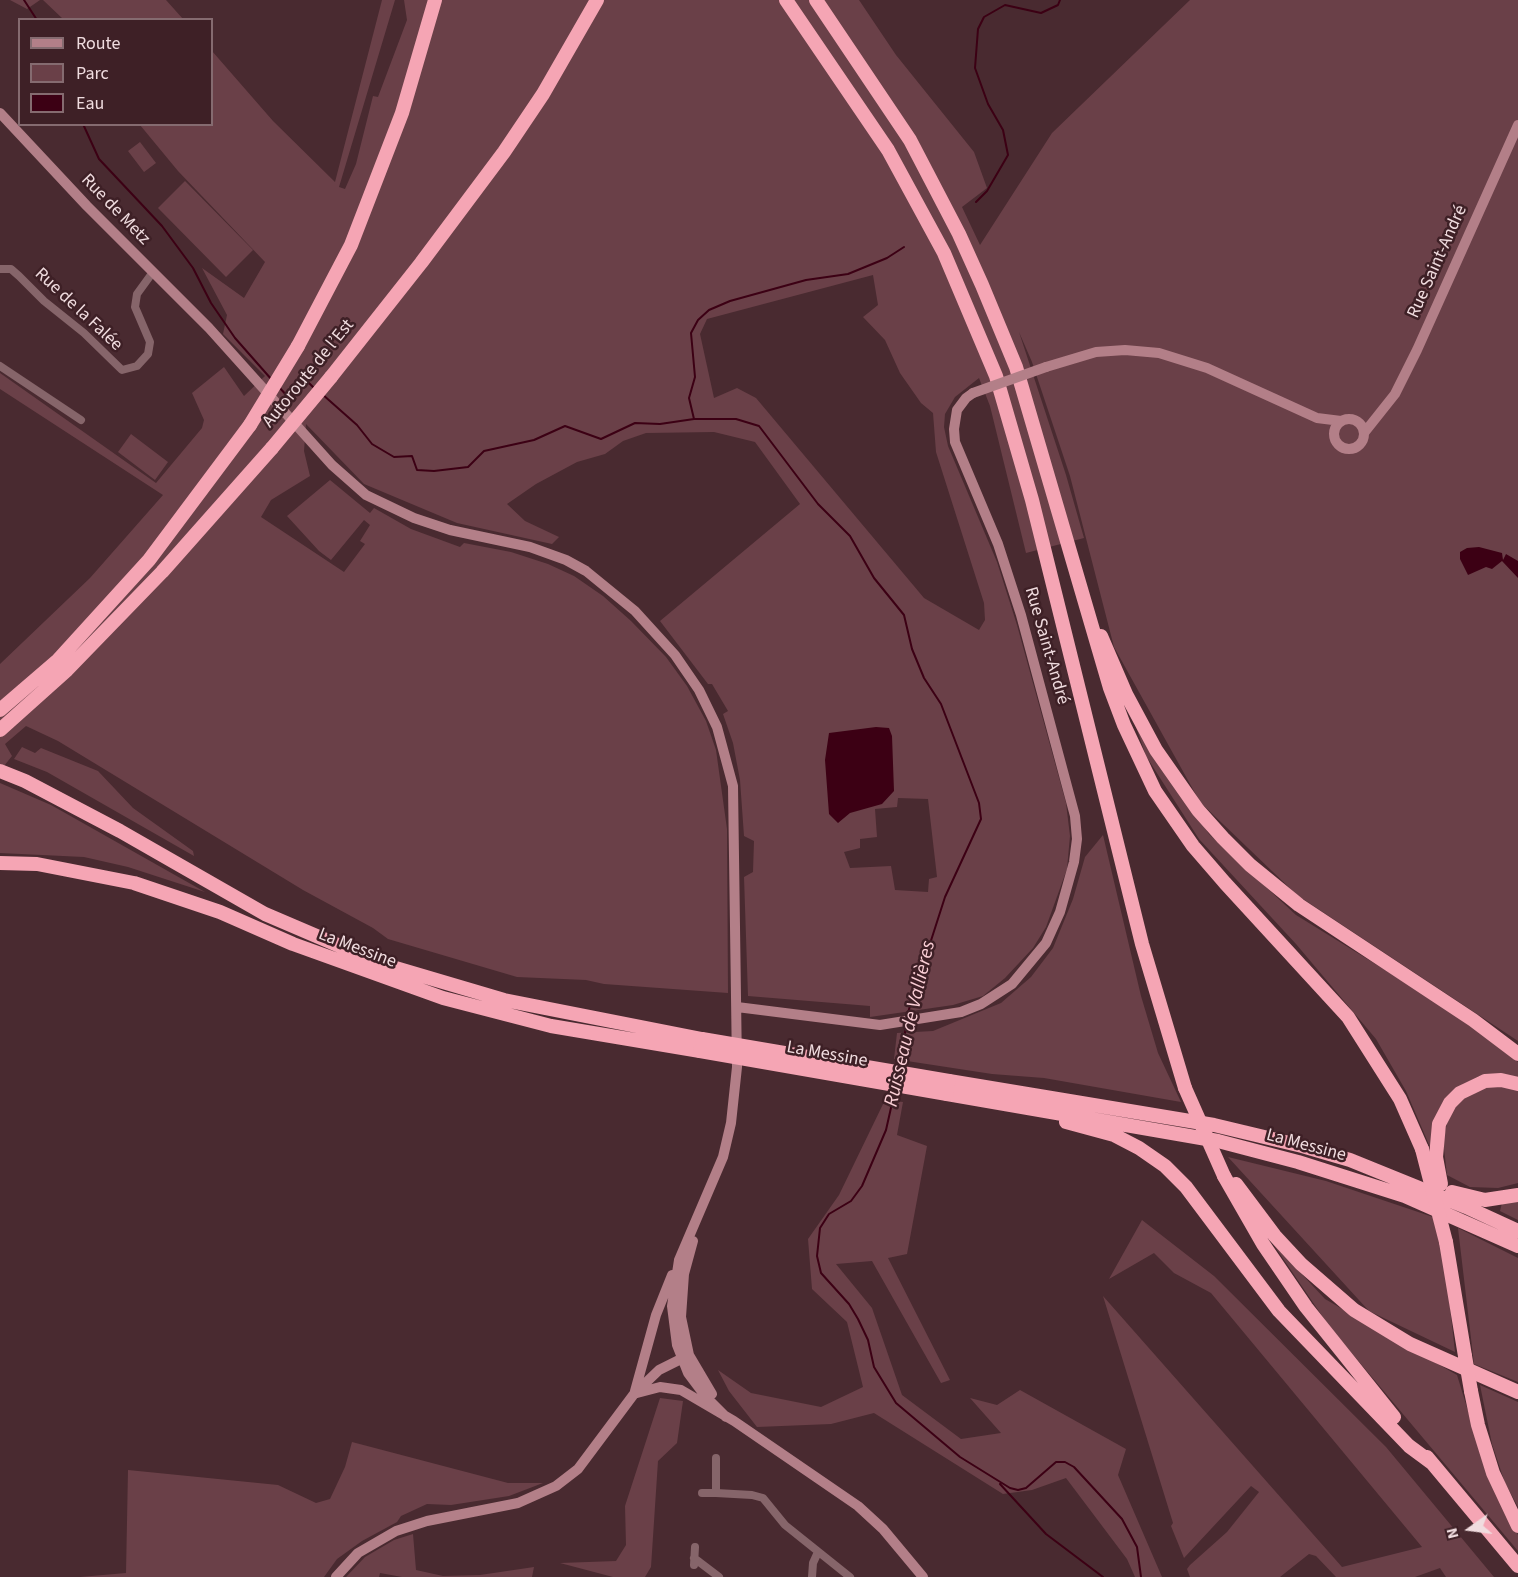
<!DOCTYPE html>
<html>
<head>
<meta charset="utf-8">
<style>
  body { margin:0 }
  #map { position:relative; width:1518px; height:1577px; overflow:hidden; background:#492a30; font-family:"Source Sans 3",sans-serif }
  canvas { display:block }
  .legend { position:absolute; left:18px; top:18px; width:195px; height:108px; box-sizing:border-box; background:#3e2026; border:2px solid #856b70; margin:0; padding:8px 10px; list-style:none; font-size:18px; color:#f0dcdf }
  .legend li { display:flex; align-items:center; gap:12px; height:30px }
  .legend b { width:30px; border:2px solid #856b70 }
  .north { position:absolute; left:1440px; top:1499px; width:60px; height:60px; -webkit-text-stroke:4px #3e2026; paint-order:stroke; rotate:256deg; font-size:16px; font-weight:700; line-height:24px; text-align:center; color:#f0dcdf }
  .north::after { content:''; display:block; margin:auto; width:21px; height:27px; background:#f0dcdf; clip-path:polygon(50% 0,100% 100%,50% 72%,0 100%) }
</style>
</head>
<body>
<div id="map">
<canvas width="1518" height="1577"></canvas>
<ul class="legend">
<li><b style="height:8px;background:#b37f88"></b>Route</li>
<li><b style="height:16px;background:#6a4048"></b>Parc</li>
<li><b style="height:16px;background:#3c0014"></b>Eau</li>
</ul>
<div class="north">N</div>
</div>
<script>
const ctx = document.querySelector('canvas').getContext('2d');
ctx.lineJoin = 'round';
function paint(path, color) { ctx.fillStyle = color; ctx.fill(path, 'evenodd'); }
const poly = rows => new Path2D(rows.map(r => 'M' + r).join(''));
function strokePath(path, color, width, dash) { ctx.strokeStyle = color; ctx.lineWidth = width; ctx.lineCap = dash ? 'butt' : 'round'; ctx.setLineDash(dash || []); ctx.stroke(path); }
function write(font, color, halo, rows, align = 'center') {
  ctx.font = font + ' "Source Sans 3",sans-serif'; ctx.lineWidth = 5; ctx.setLineDash([]); ctx.textBaseline = 'middle'; ctx.strokeStyle = halo; ctx.fillStyle = color; for (const [text, x, y, turn = 0] of rows) {
    ctx.save(); ctx.translate(x, y); ctx.rotate((+turn || 0) * Math.PI / 180); ctx.textAlign = isNaN(turn) ? turn : align; if (halo) ctx.strokeText(text, 0, 0); ctx.fillText(text, 0, 0); ctx.restore();
  }
}
paint(poly([
  [10,0,40,0,27,9],
  [43,0,166,0,183,19,63,19],
  [382,0,395,0,339,187,345,189,356,164,373,96,378,97,407,20,404,0,859,0,896,55,974,152,987,188,962,207,980,245,1052,133,1190,0,1518,0,1518,1041,1297,895,1200,802,1114,647,1070,476,1032,362,1019,332,1066,475,1084,538,1026,553,990,406,979,378,955,397,945,414,944,427,948,446,997,562,1017,625,1066,803,1070,836,1067,869,1046,927,1033,948,1005,978,983,996,953,1005,870,1017,870,1006,748,996,744,877,753,872,754,841,744,836,740,780,733,743,723,714,728,711,712,684,708,684,660,621,800,504,755,442,714,432,646,433,623,441,605,454,577,462,536,484,507,504,525,521,559,537,552,544,457,523,364,484,306,424,304,451,310,476,271,500,261,517,344,572,365,544,360,541,370,525,364,520,331,560,319,551,287,516,330,480,370,513,374,508,411,529,460,547,464,543,511,552,548,564,574,576,603,596,631,621,666,657,687,686,706,721,716,750,727,829,728,993,604,984,586,980,517,977,388,939,373,928,303,890,58,741,26,726,5,744,12,756,0,771,0,664,90,578,163,495,0,389,0,373,156,483,202,428,204,420,192,393,224,367,244,396,265,376,223,334,227,315,202,268,244,298,265,262,178,171,140,125,212,124,212,51,273,121,335,182],
  [873,275,878,305,863,317,885,340,900,373,921,403,933,413,936,452,984,603,985,620,979,630,924,598,756,398,737,388,714,398,700,334,707,319],
  [898,798,928,799,937,877,929,879,928,892,895,890,891,866,850,868,844,852,860,848,860,839,877,837,875,809,897,807],
  [140,142,156,163,144,172,128,151],
  [185,181,253,250,226,277,158,208],
  [131,434,168,462,155,480,118,452],
  [1135,724,1209,834,1296,915,1450,1010,1510,1055,1518,1062,1518,1078,1497,1074,1479,1076,1463,1084,1453,1092,1432,1147,1430,1147,1406,1091,1376,1039,1296,944,1199,839,1146,756],
  [22,747,35,753,41,748,98,771,133,808,193,851,194,856,47,772,14,759],
  [0,783,51,805,205,892,128,867,84,857,0,853],
  [1103,835,1141,996,1158,1053,1181,1102,1044,1078,992,1074,894,1059,897,1033,933,1031,1001,1003,1031,977,1053,948,1073,899,1085,857],
  [1494,1085,1518,1090,1518,1183,1498,1188,1470,1187,1447,1175,1443,1140,1449,1115,1461,1099,1478,1088],
  [885,1100,903,1102,897,1135,927,1146,907,1254,888,1258,950,1380,941,1383,872,1261,836,1264,872,1308,902,1395,961,1439,1001,1433,970,1398,997,1405,1020,1390,1126,1449,1118,1475,1162,1577,1135,1577,1127,1559,1066,1478,1032,1490,1003,1494,874,1413,831,1424,757,1427,729,1391,718,1370,751,1393,821,1407,863,1387,847,1322,812,1289,808,1239,839,1195],
  [1228,1157,1326,1181,1436,1218,1445,1262,1455,1352,1369,1311],
  [1518,1201,1518,1220,1500,1211,1502,1203],
  [1142,1220,1214,1276,1386,1447,1494,1577,1446,1577,1440,1568,1415,1577,1336,1577,1316,1556,1309,1554,1280,1577,1190,1577,1187,1569,1190,1565,1227,1532,1259,1492,1251,1486,1184,1558,1171,1526,1173,1523,1103,1296,1342,1567,1422,1547,1211,1293,1174,1273,1154,1253,1109,1279],
  [1458,1228,1518,1258,1518,1382,1474,1364],
  [1271,1241,1325,1299,1457,1375,1485,1466,1518,1535,1518,1551,1329,1326],
  [1480,1385,1518,1402,1518,1507,1505,1483,1492,1444],
  [660,1398,683,1401,677,1443,658,1461,651,1567,645,1577,613,1577,560,1563,616,1561,626,1545,625,1506],
  [352,1442,508,1483,543,1483,509,1496,451,1505,427,1504,401,1516,397,1522,362,1541,337,1559,324,1577,80,1577,126,1573,128,1470,278,1485,316,1503,330,1499,345,1467],
  [413,1534,416,1570,443,1576,480,1575,534,1567,532,1577,402,1577,380,1573,379,1577,346,1577,365,1557,394,1540]
]), '#6a4048');
paint(poly([
  [1479,547,1502,553,1503,560,1506,554,1518,561,1518,578,1502,561,1492,569,1486,567,1468,575,1460,559,1460,552,1467,548],
  [876,727,889,728,892,736,894,791,882,804,850,813,838,823,829,814,825,760,829,733]
]), '#3c0014');
strokePath(poly([
  [24,0,37,20],
  [83,124,99,159,162,226,193,268,211,303,235,338,272,380],
  [976,202,987,191,1008,155,1003,130,988,104,975,68,978,29,984,17,1005,5,1041,13,1058,5,1060,0],
  [904,247,887,258,848,274,806,280,730,301,709,310,698,320,691,333,695,377,689,398,694,419,736,419,759,426,818,504,850,536,874,578,904,615,912,649,924,678,941,704,979,803,981,819,945,897,927,953,920,968,907,1017],
  [278,386,289,398,308,382,315,389],
  [322,394,357,425,372,444,394,457,412,456,417,470,434,471,468,467,484,451,534,440,565,426,601,439,635,423,660,424,694,419],
  [900,1067,906,1026],
  [895,1090,886,1130,862,1186,851,1201,829,1214,820,1228,817,1256,821,1273,849,1304,858,1319,868,1340,874,1367,896,1403,960,1457,1010,1488,1018,1490,1026,1488,1056,1462,1065,1462,1074,1467,1122,1519,1137,1547,1141,1577],
  [1000,1484,1046,1534,1103,1577]
]), '#3c0014', 2);
strokePath(poly([
  [0,269,11,269,19,276,44,301,84,333,122,370,137,366,148,354,150,342,135,307,137,294,153,272],
  [0,366,81,420],
  [702,1493,716,1493,716,1458],
  [716,1493,752,1495,763,1498,785,1525,850,1577],
  [694,1558,719,1577],
  [694,1565,695,1547],
  [812,1577,813,1563,818,1552]
]), '#86656a', 8);
strokePath(poly([
  [0,113,87,206,209,328,332,465,366,495,414,518,450,530,530,547,566,560,586,571,635,611,675,655,699,690,717,727,733,786,737,1067,731,1123,723,1157,679,1260,672,1306,677,1345,688,1373,706,1397,726,1417],
  [1046,367,1096,352,1125,350,1159,353,1207,368,1317,418,1341,421],
  '1334 434a15 15 0 1 1 30 0a15 15 0 1 1-30 0Z',
  [1364,433,1395,394,1417,350,1518,125],
  [737,1007,880,1025,961,1012,981,1004,1012,984,1046,943,1060,912,1074,862,1077,839,1075,816,1021,615,998,544,955,442,954,429,957,410,966,398,973,393],
  [693,1241,684,1274,681,1317,689,1355,712,1394],
  [635,1391,656,1315,672,1275],
  [637,1393,660,1387,681,1390,734,1421,858,1506,883,1529,923,1577],
  [336,1577,358,1553,396,1531,427,1521,518,1503,556,1486,578,1469,634,1394,659,1370,689,1355]
]), '#b37f88', 10);
strokePath(poly([
  [786,0,888,150,944,253,996,376,1032,500,1142,944,1185,1088],
  [816,0,910,140,959,234,982,285,1016,367,1110,688,1124,725,1155,791,1193,846,1225,883,1348,1017,1400,1099,1422,1149],
  [298,346,351,245,402,113,435,0],
  [331,377,421,263,504,152,543,94,597,0],
  [1101,636,1126,694,1156,750,1198,810,1223,838,1250,865,1299,905,1473,1020,1518,1054],
  [0,710,58,660,149,560,250,425],
  [0,730,67,670,162,572,272,448],
  [0,771,25,781,120,831,265,914,382,964,504,1000,702,1039],
  [0,863,37,864,134,883,220,912,293,944,443,998,551,1026,700,1051],
  [949,1081,1214,1125,1302,1146,1350,1160,1466,1207,1518,1231],
  [947,1094,1218,1141,1298,1162,1405,1196,1518,1246],
  [1066,1122,1114,1135,1139,1148,1165,1166,1186,1187,1279,1311,1409,1446,1432,1463],
  [1436,1157,1439,1124,1450,1103,1460,1093,1485,1081,1501,1080,1518,1084],
  [1224,1176,1263,1244,1306,1307,1394,1417],
  [1236,1184,1275,1236,1301,1264,1354,1310,1410,1344,1518,1392],
  [1452,1192,1485,1200,1518,1195],
  [1446,1242,1465,1356],
  [1471,1391,1478,1425,1493,1473,1518,1526],
  [1427,1457,1518,1566]
]), '#f5a5b4', 14);
strokePath(poly([
  [973,393,1046,367]
]), '#b37f88', 10);
strokePath(poly([
  [250,425,298,346],
  [272,448,331,377],
  [702,1039,949,1081],
  [700,1051,947,1094],
  [1185,1088,1224,1176],
  [1422,1149,1446,1242],
  [1436,1157,1441,1184],
  [1465,1356,1471,1391]
]), '#f5a5b4', 14);
write('18px', '#f0dcdf', '#3e2026', [
  ["Rue de Metz",115,210,46],
  ["Rue Saint-André",1438,262,-66],
  ["Rue de la Falée",78,310,43],
  ["Autoroute de l’Est",309,374,-51],
  ["Rue Saint-André",1046,646,74],
  ["La Messine",357,949,21],
  ["La Messine",827,1055,10],
  ["La Messine",1306,1146,15]
]);
write('italic 20px', '#fbcfd6', '#3e2026', [
  ["Ruisseau de Vallières",911,1024,-77]
]);
</script>
</body>
</html>
